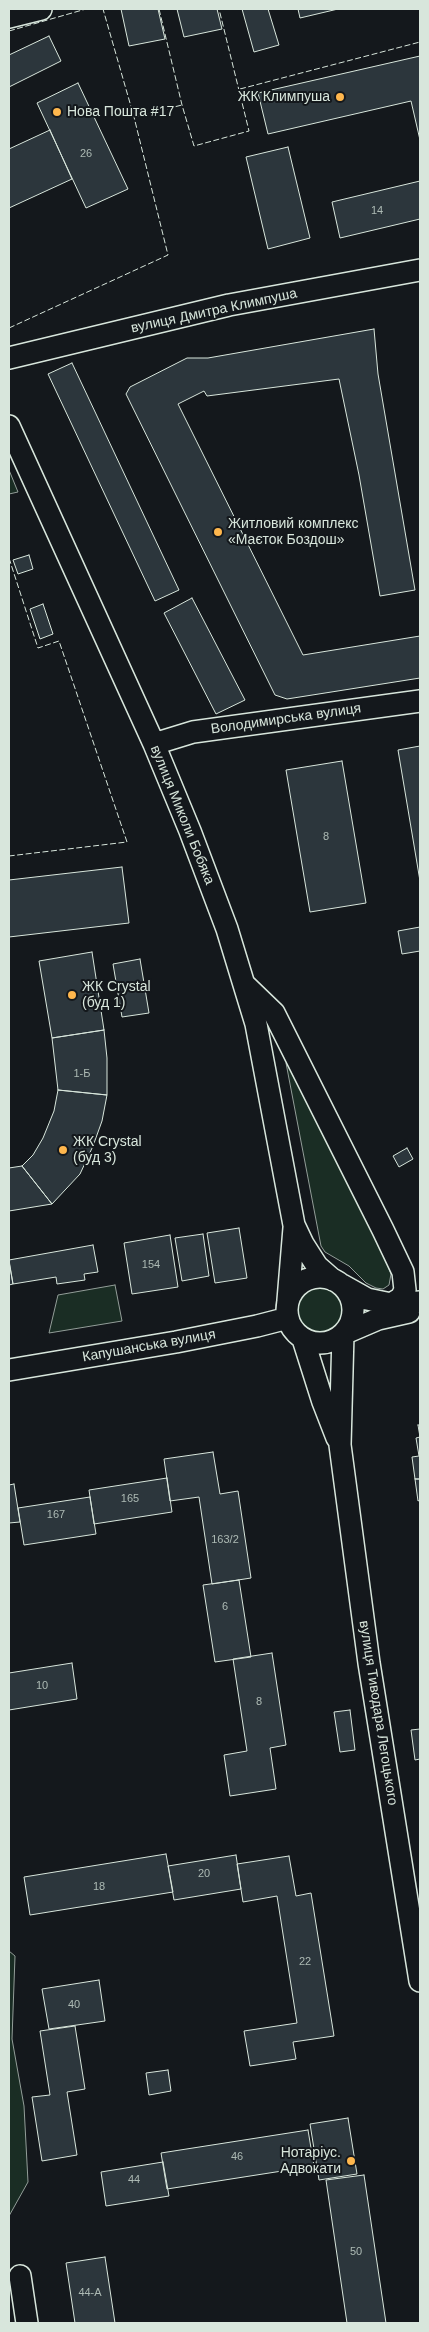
<!DOCTYPE html>
<html>
<head>
<meta charset="utf-8">
<style>
  body { margin:0 }
  #map { position:relative; width:429px; height:2332px; overflow:hidden; background:#14181c; font-family:Arial,sans-serif }
  canvas { display:block }
  .frame { position:absolute; inset:0; border:10px solid #d8e6dc; pointer-events:none }
</style>
</head>
<body>
<div id="map">
<canvas width="429" height="2332"></canvas>
<div class="frame"></div>
</div>
<script>
const ctx = document.querySelector('canvas').getContext('2d');
ctx.lineJoin = 'round';
function paint(path, color) { ctx.fillStyle = color; ctx.fill(path, 'evenodd'); }
const poly = rows => new Path2D(rows.map(r => 'M' + r).join(''));
function strokePath(path, color, width, dash) { ctx.strokeStyle = color; ctx.lineWidth = width; ctx.lineCap = dash ? 'butt' : 'round'; ctx.setLineDash(dash || []); ctx.stroke(path); }
function write(font, color, halo, rows, align = 'center') {
  ctx.font = font + ' Arial,sans-serif'; ctx.lineWidth = 4; ctx.setLineDash([]); ctx.textBaseline = 'middle'; ctx.strokeStyle = halo; ctx.fillStyle = color; for (const [text, x, y, turn = 0] of rows) {
    ctx.save(); ctx.translate(x, y); ctx.rotate((+turn || 0) * Math.PI / 180); ctx.textAlign = isNaN(turn) ? turn : align; if (halo) ctx.strokeText(text, 0, 0); ctx.fillText(text, 0, 0); ctx.restore();
  }
}
const green = poly([
  [9,470,18,492,9,494,9,470],
  [290,1062,387,1263,391,1274,389,1285,383,1289,376,1288,366,1283,349,1266,325,1252,321,1246,286,1063,290,1062],
  '294 1311a26 26 0 1 1 52 0a26 26 0 1 1-52 0Z',
  [115,1285,122,1321,49,1333,58,1295,115,1285],
  [9,1951,15,1956,12,2039,24,2106,28,2182,9,2216,9,1951]
]);
paint(green, '#1a2d24');
strokePath(green, '#939e99', 1);
const building = poly([
  [121,9,158,9,165,39,129,46,121,9],
  [177,9,217,9,222,29,184,37,177,9],
  [242,9,268,9,279,45,254,52,242,9],
  [298,9,338,9,300,18,298,9],
  [49,36,61,61,9,87,9,55,49,36],
  [420,56,420,140,411,101,268,134,258,93,420,56],
  [78,83,128,189,86,208,37,103,78,83],
  [50,130,72,179,9,208,9,149,50,130],
  [288,147,310,238,268,249,246,157,288,147],
  [420,181,420,219,340,238,332,202,420,181],
  [374,329,378,374,415,590,380,596,359,475,339,379,207,396,204,391,178,404,303,655,420,636,420,678,287,699,275,695,126,394,130,387,187,358,208,358,374,329],
  [72,363,179,590,155,601,48,374,72,363],
  [29,555,33,569,18,574,13,560,29,555],
  [192,598,245,700,216,714,164,613,192,598],
  [43,604,53,634,40,639,30,609,43,604],
  [420,746,420,881,398,750,420,746],
  [342,761,366,903,310,912,286,770,342,761],
  [122,867,129,923,9,937,9,880,122,867],
  [420,927,420,951,402,954,398,931,420,927],
  [92,952,104,1030,52,1038,39,961,92,952],
  [140,959,149,1013,122,1017,113,964,140,959],
  [104,1030,107,1058,107,1095,58,1090,52,1038,104,1030],
  [58,1090,107,1095,102,1121,93,1146,80,1174,52,1204,22,1166,33,1155,43,1138,54,1111,58,1090],
  [407,1148,413,1159,399,1167,393,1156,407,1148],
  [22,1166,52,1204,9,1211,9,1168,22,1166],
  [239,1228,247,1278,215,1283,207,1233,239,1228],
  [203,1234,209,1276,182,1281,175,1238,203,1234],
  [170,1235,178,1287,132,1294,124,1243,170,1235],
  [93,1245,98,1272,84,1274,85,1280,57,1284,56,1277,13,1284,9,1260,93,1245],
  [9,1262,13,1284,9,1285,9,1262],
  [418,1425,420,1425,420,1479,415,1479,412,1457,419,1456,416,1438,420,1437,418,1425],
  [213,1452,220,1494,238,1491,251,1578,212,1584,199,1497,170,1501,164,1459,213,1452],
  [167,1478,172,1512,94,1524,89,1490,167,1478],
  [415,1479,420,1479,420,1500,418,1501,415,1479],
  [14,1484,20,1522,9,1523,9,1485,14,1484],
  [90,1497,96,1534,24,1545,18,1508,90,1497],
  [239,1580,251,1657,215,1662,203,1585,239,1580],
  [272,1653,286,1745,270,1748,276,1789,230,1796,224,1755,247,1751,233,1659,272,1653],
  [72,1663,77,1699,9,1710,9,1673,72,1663],
  [350,1710,355,1750,340,1752,334,1712,350,1710],
  [420,1729,420,1759,415,1760,411,1730,420,1729],
  [166,1854,173,1892,30,1915,24,1877,166,1854],
  [236,1855,241,1889,174,1900,168,1866,236,1855],
  [289,1856,296,1896,311,1893,334,2036,293,2042,296,2059,250,2066,244,2031,297,2023,277,1896,243,1902,237,1864,289,1856],
  [99,1980,105,2021,49,2029,42,1989,99,1980],
  [75,2026,85,2089,67,2092,77,2155,42,2161,32,2097,50,2095,40,2031,75,2026],
  [168,2070,171,2091,149,2095,146,2073,168,2070],
  [348,2118,357,2174,319,2180,310,2124,348,2118],
  [308,2130,314,2166,167,2189,161,2153,308,2130],
  [163,2162,169,2196,106,2206,101,2172,163,2162],
  [364,2175,386,2323,347,2323,326,2180,364,2175],
  [105,2257,115,2323,75,2323,66,2263,105,2257]
]);
paint(building, '#2c363c');
strokePath(building, '#d8e6dc', 1);
const minor = poly([
  [9,17,41,9],
  [9,358,229,305,420,270],
  [9,426,154,744,190,831,227,929,256,1024,294,1225,303,1244,317,1266,333,1280],
  [154,744,193,732,420,701],
  [246,986,274,1013,383,1230,403,1272,405,1290,401,1298,391,1304],
  '287 1310a33 33 0 1 1 66 0a33 33 0 1 1-66 0Z',
  [342,1285,367,1299,391,1304,420,1302],
  [288,1300,294,1228],
  [343,1334,340,1445,369,1663,420,1981],
  [343,1334,378,1319,409,1312],
  [303,1339,323,1402,337,1438],
  [9,1370,176,1342,257,1326,288,1318],
  [20,2276,27,2323]
]);
strokePath(minor, '#d8e6dc', 24);
strokePath(minor, '#14181c', 21);
strokePath(poly([
  [159,9,182,105,194,146,249,131,219,9],
  [9,31,86,9],
  [240,89,420,42],
  [134,117,182,105],
  [9,328,168,255,134,117,103,9],
  [9,558,38,648,59,641,127,842,9,856]
]), '#d8e6dc', 1, [6, 2.5]);
for (const [x, y, r, color] of [
  [340,97,5,"#ffb74d"],
  [57,112,5,"#ffb74d"],
  [218,532,5,"#ffb74d"],
  [72,995,5,"#ffb74d"],
  [63,1150,5,"#ffb74d"],
  [351,2161,5,"#ffb74d"]
]) { const dot = new Path2D(); dot.arc(x, y, r, 0, 2 * Math.PI); ctx.fillStyle = color; ctx.fill(dot); strokePath(dot, '#14181c', 2); }
write('11px', '#adbab4', null, [
  ["26",86,154],
  ["14",377,211],
  ["8",326,837],
  ["1-Б",82,1074],
  ["154",151,1265],
  ["165",130,1499],
  ["167",56,1515],
  ["163/2",225,1540],
  ["6",225,1607],
  ["10",42,1686],
  ["8",259,1702],
  ["20",204,1874],
  ["18",99,1887],
  ["22",305,1962],
  ["40",74,2005],
  ["46",237,2157],
  ["44",134,2180],
  ["50",356,2252],
  ["44-А",90,2293]
]);
write('14px', '#d8e6dc', '#14181c', [
  ["ЖК Климпуша",330,97,"right"],
  ["Нова Пошта #17",67,112],
  ["Житловий комплекс",228,524],
  ["«Маєток Боздош»",228,540],
  ["ЖК Crystal",82,987],
  ["(буд 1)",82,1003],
  ["ЖК Crystal",73,1142],
  ["(буд 3)",73,1158],
  ["Нотаріус.",341,2153,"right"],
  ["Адвокати",341,2169,"right"]
], 'left');
write('14px', '#d8e6dc', '#14181c', [
  ["вулиця Дмитра Климпуша",214,311,-12],
  ["Володимирська вулиця",286,719,-8],
  ["вулиця Миколи Бобяка",182,815,68],
  ["Капушанська вулиця",149,1346,-10],
  ["вулиця Тиводара Легоцького",378,1713,81]
]);
</script>
</body>
</html>
